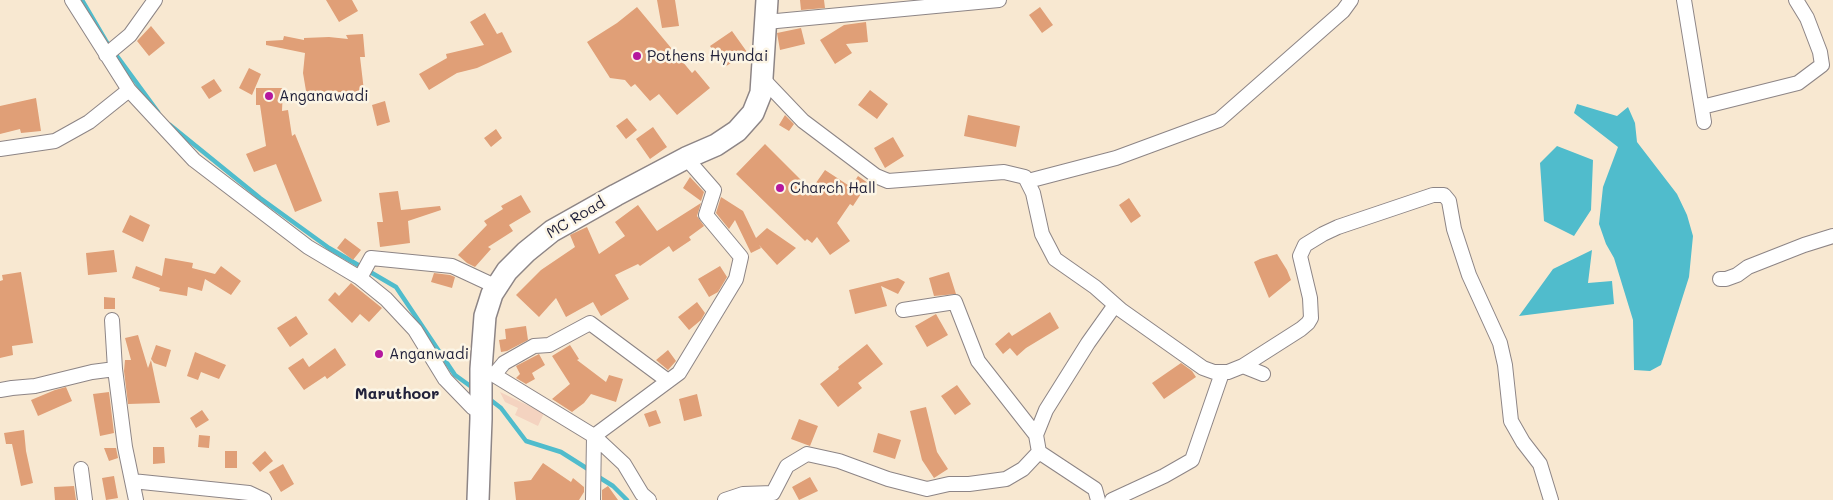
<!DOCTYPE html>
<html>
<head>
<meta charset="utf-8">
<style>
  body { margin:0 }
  canvas { display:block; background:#f8e8d1 }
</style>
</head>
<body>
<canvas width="1833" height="500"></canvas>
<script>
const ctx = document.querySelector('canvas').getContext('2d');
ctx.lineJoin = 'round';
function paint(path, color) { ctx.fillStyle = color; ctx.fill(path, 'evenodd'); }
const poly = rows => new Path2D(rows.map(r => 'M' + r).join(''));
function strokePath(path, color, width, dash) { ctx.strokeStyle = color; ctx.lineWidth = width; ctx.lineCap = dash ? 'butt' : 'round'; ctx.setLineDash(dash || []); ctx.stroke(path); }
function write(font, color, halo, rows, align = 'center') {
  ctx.font = font + ' Mali,sans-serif'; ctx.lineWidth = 5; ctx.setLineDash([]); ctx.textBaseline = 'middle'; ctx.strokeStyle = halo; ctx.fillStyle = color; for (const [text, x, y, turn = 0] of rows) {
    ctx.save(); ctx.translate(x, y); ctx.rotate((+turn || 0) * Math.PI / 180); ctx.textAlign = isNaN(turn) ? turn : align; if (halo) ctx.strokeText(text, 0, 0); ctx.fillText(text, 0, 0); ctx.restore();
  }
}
paint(poly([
  [500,392,544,413,538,426,515,415,518,408,505,402]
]), '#f4d3c0');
paint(poly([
  [1577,104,1617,116,1628,107,1635,123,1637,142,1677,194,1687,215,1693,236,1689,277,1661,365,1650,371,1634,370,1633,320,1614,258,1606,244,1599,224,1603,187,1618,147,1574,113],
  [1557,146,1593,160,1591,210,1574,236,1544,221,1540,163],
  [1592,250,1588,283,1612,281,1614,304,1519,316,1553,269]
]), '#50bccc');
strokePath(poly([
  [82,0,106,41,158,112],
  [170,125,260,198,329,248,396,287,455,375,473,388],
  [488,398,501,408,526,441,561,452,591,471],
  [597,476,613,486,627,500]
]), '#50bccc', 4.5);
paint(poly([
  [326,0,352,0,358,11,339,22],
  [657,0,675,0,679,26,662,28],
  [800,0,824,0,825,8,801,10],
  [637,7,692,73,695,70,710,88,677,115,659,94,650,101,635,84,631,87,625,80,610,78,587,42,617,23],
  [1040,7,1053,25,1042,33,1029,15],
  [485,13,497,34,502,32,512,52,477,68,457,73,429,90,419,74,447,58,446,54,484,45,470,22],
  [866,22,868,42,846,44,852,53,835,64,820,40,844,25],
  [151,26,165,43,149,56,137,41],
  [801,28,805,44,780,50,777,33],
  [732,31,747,52,725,67,710,46],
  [363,34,365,57,360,57,364,91,325,95,326,101,308,103,303,73,305,53,266,45,266,41,283,40,284,36,304,40,304,38,329,37,348,39,346,35],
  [249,68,261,74,252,95,239,88],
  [214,79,222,91,209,99,201,87],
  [256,88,283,88,282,111,288,110,292,136,295,134,322,201,295,212,276,164,254,172,246,154,266,146,260,105,256,105],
  [870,90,888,104,877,119,858,105],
  [36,98,41,131,21,133,20,129,0,134,0,106],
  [385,101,390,122,377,126,372,105],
  [785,115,794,124,789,131,779,125],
  [968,115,1020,126,1016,147,964,136],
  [627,118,637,130,626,139,616,126],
  [653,127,667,147,650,159,636,139],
  [496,129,502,138,491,147,484,138],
  [893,137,904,156,885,168,874,148],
  [765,144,811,190,825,170,851,187,858,176,868,183,853,206,850,204,837,223,850,241,830,255,817,237,812,243,807,239,805,241,736,174],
  [690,177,704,192,701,201,683,188],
  [398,191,401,210,440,206,441,210,408,221,410,243,380,247,377,222,383,222,379,193],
  [521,195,531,212,509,225,513,231,488,247,491,249,475,267,467,263,458,255,487,225,484,221,503,209,501,206],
  [721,197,743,211,756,238,767,228,796,248,777,265,759,245,761,248,751,253,735,220,729,229,716,213],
  [1129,198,1141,216,1131,223,1119,205],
  [701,203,697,216,704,226,689,237,691,240,673,252,669,246,640,266,638,264,615,275,629,299,601,316,593,302,566,317,556,298,539,317,516,295,541,270,575,247,570,235,574,233,587,227,599,254,625,236,615,222,638,205,657,231],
  [130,215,150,225,143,242,122,232],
  [345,238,361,250,353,260,337,248],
  [114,250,117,272,88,275,86,253],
  [1277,254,1287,270,1291,280,1269,298,1254,262,1260,259],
  [165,258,193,263,192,268,215,274,221,266,241,281,231,295,205,279,202,291,188,287,187,296,159,291,160,288,132,278,136,266,162,276],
  [720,266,727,277,718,292,709,297,698,279],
  [21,272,33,343,12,346,13,355,0,358,0,281,3,280,2,275],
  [949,272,956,294,934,296,929,278],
  [434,273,450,275,455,277,452,288,431,282],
  [898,278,905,282,898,294,881,286,887,306,855,314,849,290],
  [351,283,382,308,369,322,360,314,352,323,328,300,335,292,339,296],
  [104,297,115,298,115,309,104,309],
  [697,302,705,313,701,320,689,330,678,317],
  [1050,312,1059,328,1026,348,1017,356,1010,348,1003,354,995,344,1009,332,1012,336],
  [936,314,948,335,927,347,915,326],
  [296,316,308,334,290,347,277,328],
  [526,326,528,340,507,351,501,352,499,340,506,339,505,329],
  [138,335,148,368,151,360,160,403,128,404,124,371,125,360,131,360,125,338],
  [867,344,883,364,858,383,862,388,838,407,820,384,839,369,838,367],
  [156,345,171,350,166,367,154,363,151,359],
  [570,345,579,359,577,360,606,382,609,375,623,379,616,402,591,394,584,403,572,412,552,399,570,384,552,356],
  [335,348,346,365,327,379,325,376,304,390,288,368,303,358,309,367],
  [668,350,676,361,668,370,656,360],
  [195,352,226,365,219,379,201,372,198,380,187,376],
  [539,354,545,365,532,373,535,379,526,384,516,378,520,374,516,366],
  [1181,363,1192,371,1196,377,1164,399,1152,383],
  [957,385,971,404,955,415,941,396],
  [66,387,72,401,38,416,31,400,55,390],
  [109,392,114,433,100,436,93,394],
  [697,394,702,416,684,421,679,399],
  [926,407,937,452,948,469,934,478,922,460,910,411],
  [202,410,209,420,196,428,190,418],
  [656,410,661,423,649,427,644,414],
  [799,419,818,426,810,446,791,439],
  [24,430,26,451,33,483,21,486,12,444,6,444,4,433],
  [878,433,901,440,895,459,873,452],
  [199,435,210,436,209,448,198,447],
  [153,447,164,447,165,463,153,464],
  [104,448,116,448,118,458,109,461],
  [225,451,237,451,237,468,225,468],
  [265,451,273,461,260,472,252,463],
  [543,463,571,482,573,478,584,487,584,492,579,500,516,500,514,482,531,480],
  [283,464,294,484,281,492,269,472],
  [114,476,118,498,106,500,102,478],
  [810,477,818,491,799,500,792,487],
  [74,486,76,500,55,500,54,487],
  [608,486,618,500,602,500,602,490]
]), '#e09f77');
const street = poly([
  [72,0,129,90,194,160,308,247,360,278,386,299,415,330,445,379,473,408],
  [1684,0,1704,122],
  [766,22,999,0],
  [106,55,130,35,155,0],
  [762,78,803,121,876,176,888,181,1004,172,1025,177,1033,193,1042,234,1055,259,1095,287,1121,310,1203,368,1214,372,1228,372,1243,366,1301,329,1308,323,1311,318,1310,298,1300,256,1305,245,1323,234,1338,227,1433,195,1444,195,1449,201,1454,229,1469,275,1500,343,1505,365,1511,421,1523,442,1540,464,1551,500],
  [1702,107,1798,83,1822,65,1820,52,1807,18,1796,0],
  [0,149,55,141,89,122,129,90],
  [1028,181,1116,158,1219,120,1343,11,1351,0],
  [360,278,371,258,452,266,497,287],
  [1720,279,1726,279,1737,275,1748,267,1804,245,1833,236],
  [903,310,955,302,978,361,1036,435],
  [112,320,115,369,125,447,136,500],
  [1243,366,1263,374],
  [481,369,494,375,594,436,624,464,642,494,649,500],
  [494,375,504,363,534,346,549,345,590,323,668,381],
  [0,390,12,388,35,386,92,372,115,369],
  [594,436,679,373,736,279,741,257,706,215,714,190,686,158],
  [1039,452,1095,489,1098,500],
  [81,469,85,500],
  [132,481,249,493,264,500],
  [593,500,594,436],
  [725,500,743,494,773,493,787,466,807,454,839,461,888,479,927,489,949,484,969,484,1006,479,1023,469,1039,452,1036,435,1046,410,1088,343,1115,305],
  [1112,500,1164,476,1192,460,1222,373]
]);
const primary = poly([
  [478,500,481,419,481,369,485,316,492,294,507,271,526,252,552,231,616,195,686,158,716,145,737,131,753,113,761,93,767,0]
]);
strokePath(street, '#8d8586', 16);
strokePath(primary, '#8d8586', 24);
strokePath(street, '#fff', 14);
strokePath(primary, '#fff', 21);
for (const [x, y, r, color] of [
  [637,56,5,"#b5179e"],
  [269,96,5,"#b5179e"],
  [780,188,5,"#b5179e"],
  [379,354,5,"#b5179e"]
]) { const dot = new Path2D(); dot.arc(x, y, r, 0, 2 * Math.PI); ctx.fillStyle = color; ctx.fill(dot); strokePath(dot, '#fcf5e5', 2); }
write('15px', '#22223b', '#fcf5e5', [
  ["Pothens Hyundai",647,56],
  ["Anganawadi",279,96],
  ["Charch Hall",790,188],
  ["Anganwadi",389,354]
], 'left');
write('15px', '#22223b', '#fcf5e5', [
  ["MC Road",576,218,-31]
]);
write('bold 16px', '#22223b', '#fcf5e5', [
  ["Maruthoor",397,394]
]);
</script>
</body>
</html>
